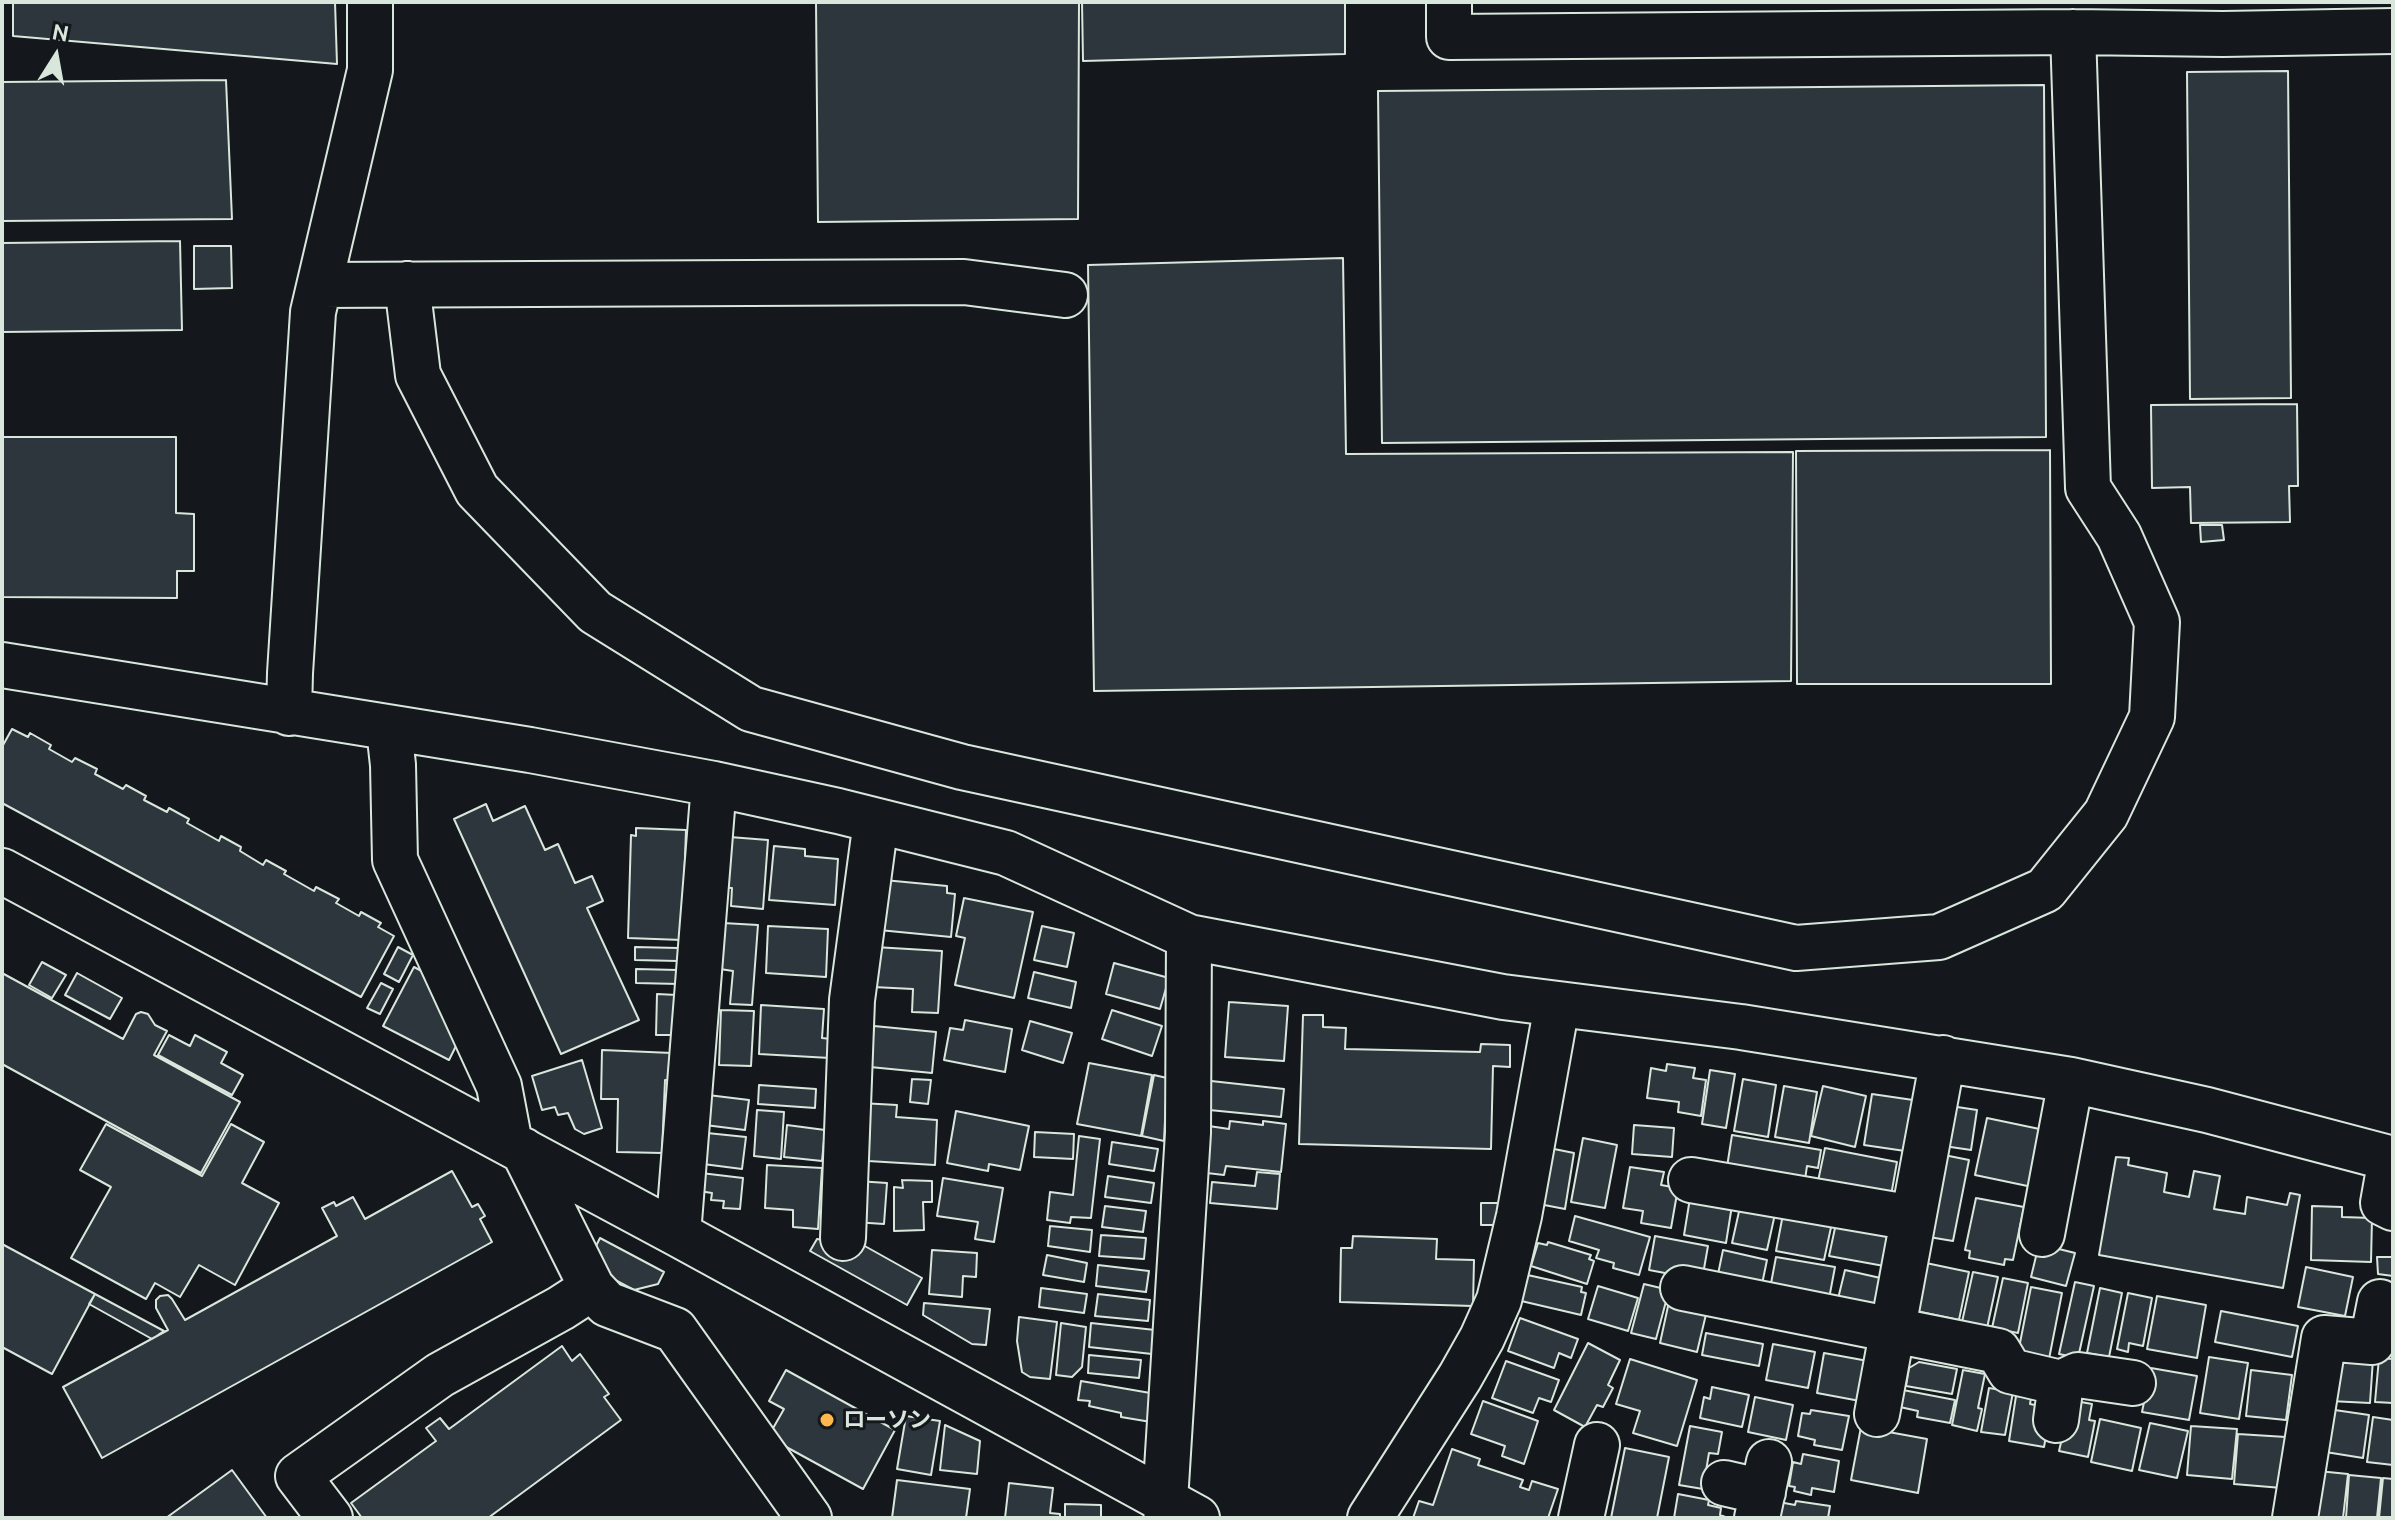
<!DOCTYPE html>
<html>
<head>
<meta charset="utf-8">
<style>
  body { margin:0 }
  #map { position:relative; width:2395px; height:1520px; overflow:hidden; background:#14181c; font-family:Ubuntu,sans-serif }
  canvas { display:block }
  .frame { position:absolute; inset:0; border:4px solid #d8e6dc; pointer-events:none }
  .north { position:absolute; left:16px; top:16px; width:80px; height:80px; -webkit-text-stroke:6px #14181c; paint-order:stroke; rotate:11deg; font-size:22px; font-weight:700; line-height:32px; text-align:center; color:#d8e6dc }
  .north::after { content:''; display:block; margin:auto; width:28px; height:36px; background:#d8e6dc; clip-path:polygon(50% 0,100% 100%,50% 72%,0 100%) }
</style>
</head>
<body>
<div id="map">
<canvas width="2395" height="1520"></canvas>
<div class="frame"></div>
<div class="north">N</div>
</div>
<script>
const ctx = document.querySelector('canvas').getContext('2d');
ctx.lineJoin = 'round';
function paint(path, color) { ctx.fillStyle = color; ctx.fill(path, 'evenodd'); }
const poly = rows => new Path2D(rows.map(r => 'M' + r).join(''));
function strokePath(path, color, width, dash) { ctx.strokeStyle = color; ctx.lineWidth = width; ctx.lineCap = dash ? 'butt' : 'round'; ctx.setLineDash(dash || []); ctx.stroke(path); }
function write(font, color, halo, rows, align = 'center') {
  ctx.font = font + ' Ubuntu,"Noto Sans JP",sans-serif'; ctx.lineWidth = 6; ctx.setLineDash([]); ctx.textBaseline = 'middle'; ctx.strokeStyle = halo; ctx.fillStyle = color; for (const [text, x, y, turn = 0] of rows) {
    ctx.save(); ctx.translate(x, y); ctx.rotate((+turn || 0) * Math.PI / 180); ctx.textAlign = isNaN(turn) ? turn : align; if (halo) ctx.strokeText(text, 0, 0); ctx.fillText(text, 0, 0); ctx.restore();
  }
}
const building = poly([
  [13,2,335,2,337,64,13,36,13,2],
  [816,2,1079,2,1078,219,818,222,816,2],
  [1082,2,1345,2,1345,54,1083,61,1082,2],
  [2288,71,2291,398,2190,399,2187,72,2288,71],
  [226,80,232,219,2,221,2,82,226,80],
  [2044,85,2046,437,1382,443,1378,91,2044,85],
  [180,241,182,330,2,332,2,243,180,241],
  [194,246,231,246,232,288,194,289,194,246],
  [1343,258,1346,454,1793,452,1791,681,1094,691,1088,265,1343,258],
  [2297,404,2298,486,2289,486,2290,522,2191,523,2190,487,2152,488,2151,405,2297,404],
  [2,437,176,437,176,513,194,514,194,571,177,571,177,598,2,597,2,437],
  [2050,450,2051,684,1797,684,1796,451,2050,450],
  [2200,525,2222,525,2224,540,2201,542,2200,525],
  [12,729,28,737,30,733,51,745,49,749,72,762,75,758,97,769,95,774,123,789,126,785,146,796,144,800,167,812,169,808,189,819,187,823,219,841,221,836,241,847,240,851,263,865,266,860,286,871,284,874,314,891,316,887,339,899,336,903,359,916,361,912,381,923,378,927,394,936,361,997,2,803,2,747,12,729],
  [486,804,493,821,525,806,545,850,558,844,575,883,592,876,603,901,587,908,639,1020,561,1054,454,819,486,804],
  [636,828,686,830,682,940,628,938,631,835,636,836,636,828],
  [717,836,768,840,763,909,731,906,732,888,714,887,717,836],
  [774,846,805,849,805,856,838,859,835,905,769,900,774,846],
  [884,880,947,886,947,893,955,894,951,937,879,930,884,880],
  [964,898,1033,912,1014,998,955,985,965,938,956,936,964,898],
  [723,923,758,925,752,1005,730,1004,733,971,720,969,723,923],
  [768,926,828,929,826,977,766,973,768,926],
  [1042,926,1074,933,1067,967,1034,960,1042,926],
  [398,947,413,955,399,982,384,974,398,947],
  [635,947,678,948,678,961,635,960,635,947],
  [875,947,942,951,938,1013,912,1012,913,989,873,987,875,947],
  [42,962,66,975,52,998,29,985,42,962],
  [1114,963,1169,978,1160,1009,1106,994,1114,963],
  [414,967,433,977,459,1040,449,1060,383,1026,414,967],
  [636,969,678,970,679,984,636,983,636,969],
  [1034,972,1076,982,1071,1008,1028,998,1034,972],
  [2,973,123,1039,136,1014,141,1012,148,1014,155,1025,167,1031,154,1055,240,1102,201,1173,2,1064,2,973],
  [77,973,122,998,110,1019,65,995,77,973],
  [381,983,393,989,380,1014,367,1008,381,983],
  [657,994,677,995,675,1035,656,1035,657,994],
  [1229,1002,1288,1006,1284,1061,1225,1057,1229,1002],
  [761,1005,824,1009,822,1038,831,1039,830,1058,759,1054,761,1005],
  [721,1010,754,1011,751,1066,719,1065,721,1010],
  [1112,1010,1162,1026,1152,1056,1102,1039,1112,1010],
  [1303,1015,1323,1015,1323,1027,1346,1028,1345,1049,1480,1052,1481,1044,1510,1045,1510,1067,1493,1066,1491,1149,1299,1144,1303,1015],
  [965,1020,1012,1029,1005,1072,944,1060,950,1028,963,1030,965,1020],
  [1030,1021,1072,1033,1063,1063,1022,1050,1030,1021],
  [874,1026,936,1032,932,1073,870,1067,874,1026],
  [169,1035,190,1046,195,1035,227,1052,221,1063,243,1075,232,1095,158,1055,169,1035],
  [602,1050,672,1053,671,1080,665,1080,662,1153,617,1152,618,1099,601,1099,602,1050],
  [582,1060,602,1128,584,1134,575,1129,568,1113,558,1115,555,1107,542,1110,532,1076,582,1060],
  [1089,1063,1152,1075,1141,1136,1077,1124,1089,1063],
  [1667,1064,1695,1068,1693,1078,1706,1080,1701,1116,1678,1112,1679,1102,1647,1098,1651,1068,1666,1071,1667,1064],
  [1710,1070,1735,1074,1726,1128,1702,1124,1710,1070],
  [1154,1075,1167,1078,1164,1141,1142,1136,1154,1075],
  [912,1079,931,1080,928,1104,910,1102,912,1079],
  [1743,1079,1776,1085,1768,1137,1734,1131,1743,1079],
  [1202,1080,1284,1089,1281,1117,1199,1109,1202,1080],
  [759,1085,816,1089,815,1108,758,1104,759,1085],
  [1784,1086,1817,1092,1809,1143,1775,1137,1784,1086],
  [1823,1086,1866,1096,1855,1147,1811,1136,1823,1086],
  [1872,1094,1913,1100,1905,1151,1864,1145,1872,1094],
  [708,1095,749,1100,745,1130,705,1125,708,1095],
  [860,1103,897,1105,896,1117,937,1120,935,1165,868,1161,870,1125,859,1124,860,1103],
  [1944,1105,1977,1110,1971,1150,1937,1145,1944,1105],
  [757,1110,784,1112,781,1159,754,1156,757,1110],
  [956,1111,1029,1126,1020,1170,989,1164,988,1171,947,1163,956,1111],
  [1987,1118,2049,1131,2037,1188,1975,1175,1987,1118],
  [1230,1121,1263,1125,1263,1121,1286,1124,1281,1172,1226,1166,1224,1175,1198,1172,1202,1125,1229,1129,1230,1121],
  [106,1124,202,1176,231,1124,264,1142,242,1183,279,1203,235,1285,199,1265,180,1297,155,1283,146,1299,71,1258,111,1187,80,1170,106,1124],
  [787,1125,825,1130,822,1161,784,1157,787,1125],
  [1634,1125,1674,1128,1672,1157,1632,1154,1634,1125],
  [1035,1132,1074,1134,1073,1159,1034,1157,1035,1132],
  [707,1133,746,1137,742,1169,703,1164,707,1133],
  [1732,1135,1821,1150,1818,1168,1807,1166,1804,1186,1727,1167,1732,1135],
  [1079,1136,1100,1139,1091,1218,1071,1217,1070,1223,1047,1220,1050,1192,1073,1195,1079,1136],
  [1583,1138,1617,1145,1605,1208,1571,1202,1583,1138],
  [1112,1142,1158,1149,1154,1171,1109,1164,1112,1142],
  [1549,1148,1574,1153,1565,1209,1539,1204,1549,1148],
  [1825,1148,1897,1162,1890,1201,1817,1186,1825,1148],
  [1939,1154,1969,1160,1953,1241,1929,1237,1939,1154],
  [2116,1157,2129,1158,2128,1165,2167,1173,2164,1192,2189,1197,2194,1171,2220,1176,2214,1209,2245,1214,2247,1197,2287,1205,2290,1193,2300,1195,2283,1288,2099,1255,2116,1157],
  [767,1165,822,1168,818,1229,793,1227,793,1210,765,1208,767,1165],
  [1630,1167,1664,1172,1661,1185,1678,1188,1671,1228,1641,1223,1643,1211,1623,1208,1630,1167],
  [452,1171,472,1207,478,1204,485,1216,480,1219,492,1242,102,1458,63,1387,168,1330,156,1308,156,1300,160,1296,168,1295,172,1299,185,1320,337,1236,322,1208,334,1202,336,1206,353,1197,365,1219,452,1171],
  [1257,1172,1280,1174,1277,1209,1210,1203,1212,1182,1255,1186,1257,1172],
  [701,1173,743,1178,740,1209,723,1208,724,1201,711,1200,712,1193,699,1191,701,1173],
  [1108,1176,1154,1183,1151,1203,1105,1197,1108,1176],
  [943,1178,1003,1188,994,1242,975,1239,978,1222,937,1216,943,1178],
  [902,1180,932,1181,932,1202,923,1202,924,1230,894,1231,894,1187,903,1188,902,1180],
  [857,1181,887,1183,884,1224,854,1222,857,1181],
  [1691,1192,1733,1199,1726,1243,1684,1235,1691,1192],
  [1976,1198,2024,1207,2013,1260,2005,1259,2004,1265,1969,1258,1970,1251,1965,1250,1976,1198],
  [1481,1203,1498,1203,1497,1225,1481,1225,1481,1203],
  [1105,1206,1146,1211,1143,1232,1102,1227,1105,1206],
  [2312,1206,2342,1207,2342,1217,2372,1218,2371,1262,2311,1260,2312,1206],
  [1740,1207,1775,1214,1767,1250,1732,1243,1740,1207],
  [1784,1209,1833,1218,1824,1260,1776,1251,1784,1209],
  [1838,1214,1892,1224,1884,1266,1829,1256,1838,1214],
  [1575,1216,1650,1237,1639,1275,1613,1268,1614,1263,1596,1258,1599,1250,1569,1241,1575,1216],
  [1050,1226,1092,1230,1090,1252,1048,1246,1050,1226],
  [1101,1235,1146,1238,1144,1259,1099,1256,1101,1235],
  [1353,1236,1437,1239,1436,1259,1474,1260,1473,1306,1340,1302,1341,1248,1352,1248,1353,1236],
  [1655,1236,1708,1246,1702,1280,1649,1270,1655,1236],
  [600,1238,664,1272,658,1284,634,1290,600,1272,594,1250,600,1238],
  [817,1239,863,1245,922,1278,907,1305,810,1251,817,1239],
  [1548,1242,1591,1255,1589,1259,1594,1261,1587,1284,1531,1266,1538,1243,1547,1245,1548,1242],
  [2,1244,95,1294,52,1374,2,1347,2,1244],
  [2039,1244,2075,1253,2066,1286,2031,1277,2039,1244],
  [932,1250,977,1253,976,1277,963,1276,962,1297,929,1294,932,1250],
  [1723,1250,1767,1260,1761,1289,1717,1279,1723,1250],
  [1047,1255,1087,1263,1084,1282,1043,1275,1047,1255],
  [1776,1257,1835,1267,1828,1304,1769,1294,1776,1257],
  [2377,1257,2393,1257,2393,1276,2378,1274,2377,1257],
  [1926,1263,1969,1272,1959,1320,1916,1311,1926,1263],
  [1098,1265,1149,1271,1146,1292,1096,1286,1098,1265],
  [2306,1267,2353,1277,2345,1316,2298,1307,2306,1267],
  [1845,1270,1885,1279,1875,1317,1836,1307,1845,1270],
  [1973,1272,1998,1277,1987,1328,1962,1322,1973,1272],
  [1523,1274,1582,1287,1581,1292,1586,1293,1581,1315,1517,1300,1523,1274],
  [2003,1278,2028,1283,2018,1333,1992,1328,2003,1278],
  [2075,1282,2094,1286,2078,1358,2059,1354,2075,1282],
  [1644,1284,1669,1290,1656,1339,1631,1333,1644,1284],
  [1598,1286,1638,1298,1628,1331,1588,1319,1598,1286],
  [2031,1287,2062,1293,2049,1359,2018,1353,2031,1287],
  [1041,1288,1087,1294,1084,1313,1039,1307,1041,1288],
  [2100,1288,2122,1293,2109,1357,2087,1353,2100,1288],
  [2128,1293,2152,1298,2143,1346,2129,1343,2128,1352,2117,1349,2128,1293],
  [95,1294,164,1331,152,1339,89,1304,95,1294],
  [1098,1294,1150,1300,1148,1321,1095,1316,1098,1294],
  [2157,1296,2206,1305,2197,1358,2147,1349,2157,1296],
  [1670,1297,1708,1306,1697,1352,1660,1343,1670,1297],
  [924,1303,990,1309,986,1345,972,1344,923,1315,924,1303],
  [2221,1311,2298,1326,2292,1357,2215,1342,2221,1311],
  [1019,1317,1057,1322,1050,1379,1030,1377,1022,1372,1017,1341,1019,1317],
  [1520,1318,1578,1339,1571,1358,1559,1353,1554,1368,1508,1351,1520,1318],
  [1061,1323,1086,1327,1082,1367,1072,1377,1056,1375,1061,1323],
  [1091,1323,1155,1330,1152,1354,1089,1347,1091,1323],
  [1706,1333,1763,1344,1759,1366,1702,1355,1706,1333],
  [1588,1343,1620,1360,1608,1385,1613,1388,1603,1407,1597,1405,1585,1427,1554,1410,1588,1343],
  [1773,1344,1815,1352,1808,1388,1766,1380,1773,1344],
  [562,1346,572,1361,580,1354,609,1394,604,1397,621,1420,488,1518,362,1518,351,1503,436,1441,426,1428,440,1418,449,1429,562,1346],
  [1824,1353,1868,1361,1860,1401,1817,1393,1824,1353],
  [1089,1355,1141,1360,1139,1378,1088,1373,1089,1355],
  [2209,1357,2248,1363,2239,1419,2200,1413,2209,1357],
  [2329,1357,2373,1359,2370,1403,2330,1401,2329,1357],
  [2379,1358,2393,1359,2393,1403,2375,1402,2379,1358],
  [1630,1359,1697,1380,1677,1446,1633,1433,1640,1411,1616,1404,1630,1359],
  [1506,1361,1559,1380,1551,1402,1539,1398,1533,1413,1492,1398,1506,1361],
  [1919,1362,1957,1369,1952,1394,1906,1386,1909,1368,1919,1362],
  [2151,1368,2197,1376,2189,1420,2142,1412,2151,1368],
  [786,1370,895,1430,863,1489,768,1437,784,1409,769,1401,786,1370],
  [1963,1370,1985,1374,1978,1408,1982,1409,1977,1431,1952,1425,1963,1370],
  [2251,1370,2292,1375,2286,1420,2246,1416,2251,1370],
  [1081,1381,1156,1394,1151,1422,1121,1417,1121,1413,1089,1406,1090,1401,1078,1400,1081,1381],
  [1712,1387,1749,1395,1742,1427,1700,1418,1704,1397,1710,1399,1712,1387],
  [1989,1388,2013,1392,2005,1435,1981,1432,1989,1388],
  [1903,1390,1955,1400,1950,1423,1917,1417,1918,1411,1900,1407,1903,1390],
  [2016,1396,2031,1398,2030,1404,2040,1406,2047,1431,2044,1447,2009,1441,2016,1396],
  [1755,1397,1793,1405,1786,1440,1748,1432,1755,1397],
  [1483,1401,1538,1421,1524,1464,1502,1456,1505,1446,1471,1434,1483,1401],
  [2081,1402,2092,1404,2089,1420,2095,1421,2088,1457,2059,1451,2063,1434,2077,1405,2081,1406,2081,1402],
  [2321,1408,2369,1415,2363,1458,2313,1450,2321,1408],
  [1811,1410,1849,1416,1842,1450,1814,1445,1815,1440,1798,1436,1802,1413,1810,1414,1811,1410],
  [906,1416,940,1421,931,1475,897,1469,906,1416],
  [2373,1417,2393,1420,2393,1465,2367,1462,2373,1417],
  [2100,1419,2141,1428,2132,1471,2091,1462,2100,1419],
  [2150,1423,2188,1431,2177,1478,2139,1470,2150,1423],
  [945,1425,980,1441,977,1474,940,1470,945,1425],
  [1690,1426,1722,1432,1718,1454,1709,1453,1703,1489,1679,1485,1690,1426],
  [2191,1426,2237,1429,2232,1479,2187,1475,2191,1426],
  [1861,1427,1927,1439,1918,1493,1851,1480,1861,1427],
  [2238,1434,2286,1437,2282,1488,2234,1484,2238,1434],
  [1625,1448,1669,1457,1657,1518,1611,1518,1625,1448],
  [1452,1449,1480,1459,1478,1465,1523,1480,1520,1487,1529,1490,1532,1481,1558,1489,1548,1518,1413,1518,1419,1501,1433,1505,1452,1449],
  [1803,1454,1839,1461,1834,1492,1812,1488,1811,1495,1794,1491,1795,1487,1789,1486,1793,1462,1801,1464,1803,1454],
  [232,1470,267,1518,166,1518,232,1470],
  [2318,1471,2348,1474,2343,1518,2312,1517,2318,1471],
  [2349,1475,2381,1478,2377,1518,2346,1518,2349,1475],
  [2383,1478,2393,1479,2393,1518,2379,1518,2383,1478],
  [897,1480,970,1489,966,1518,892,1518,897,1480],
  [1009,1483,1053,1488,1050,1513,1060,1514,1060,1518,1005,1518,1009,1483],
  [1678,1494,1709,1500,1708,1505,1721,1508,1720,1515,1728,1518,1674,1518,1678,1494],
  [1796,1501,1830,1506,1828,1518,1776,1518,1779,1502,1795,1505,1796,1501],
  [1065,1504,1101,1505,1101,1518,1065,1518,1065,1504]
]);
paint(building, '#2c363c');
strokePath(building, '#d8e6dc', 2);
const minor = poly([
  [1449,2,1449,37,2073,32,2223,34,2393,31],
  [407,284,418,375,477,490,595,612,751,709,962,767,1796,948,1939,937,2045,890,2106,814,2152,717,2157,622,2119,536,2088,488,2073,32],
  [320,285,964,282,1065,295],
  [2,665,530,750,714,784,838,811,1006,853,1189,937,1503,997,1741,1027,2071,1080,2207,1110,2393,1159],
  [289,713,290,673,313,312,370,70,370,2],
  [389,729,393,765,395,860,499,1086,510,1144],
  [2,871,678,1234,1197,1518],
  [523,1150,592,1288,607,1304,675,1330,809,1518],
  [2391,1158,2383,1203,2393,1208],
  [1691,1180,1913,1218],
  [678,1234,714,784],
  [2042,1234,2071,1080],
  [843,1238,852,1000,876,821],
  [1683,1288,1998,1351,2010,1371,2061,1383,2078,1375,2133,1383],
  [1877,1414,1943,1058],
  [2056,1420,2061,1383],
  [1724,1483,1763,1492],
  [330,1518,298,1476,440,1375,561,1308,592,1288],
  [1167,1518,1165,1501,1188,1133,1189,937],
  [1370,1518,1460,1377,1482,1338,1499,1300,1519,1216,1557,1005],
  [1581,1518,1597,1445],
  [1757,1518,1769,1462],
  [2295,1518,2324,1338,2372,1342,2380,1302]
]);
strokePath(minor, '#d8e6dc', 48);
strokePath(minor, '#14181c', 44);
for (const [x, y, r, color] of [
  [827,1420,8,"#ffb74d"]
]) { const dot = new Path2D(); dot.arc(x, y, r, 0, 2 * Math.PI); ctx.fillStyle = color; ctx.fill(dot); strokePath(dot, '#14181c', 3); }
write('bold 22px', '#d8e6dc', '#14181c', [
  ["ローソン",843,1420]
], 'left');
</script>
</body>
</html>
